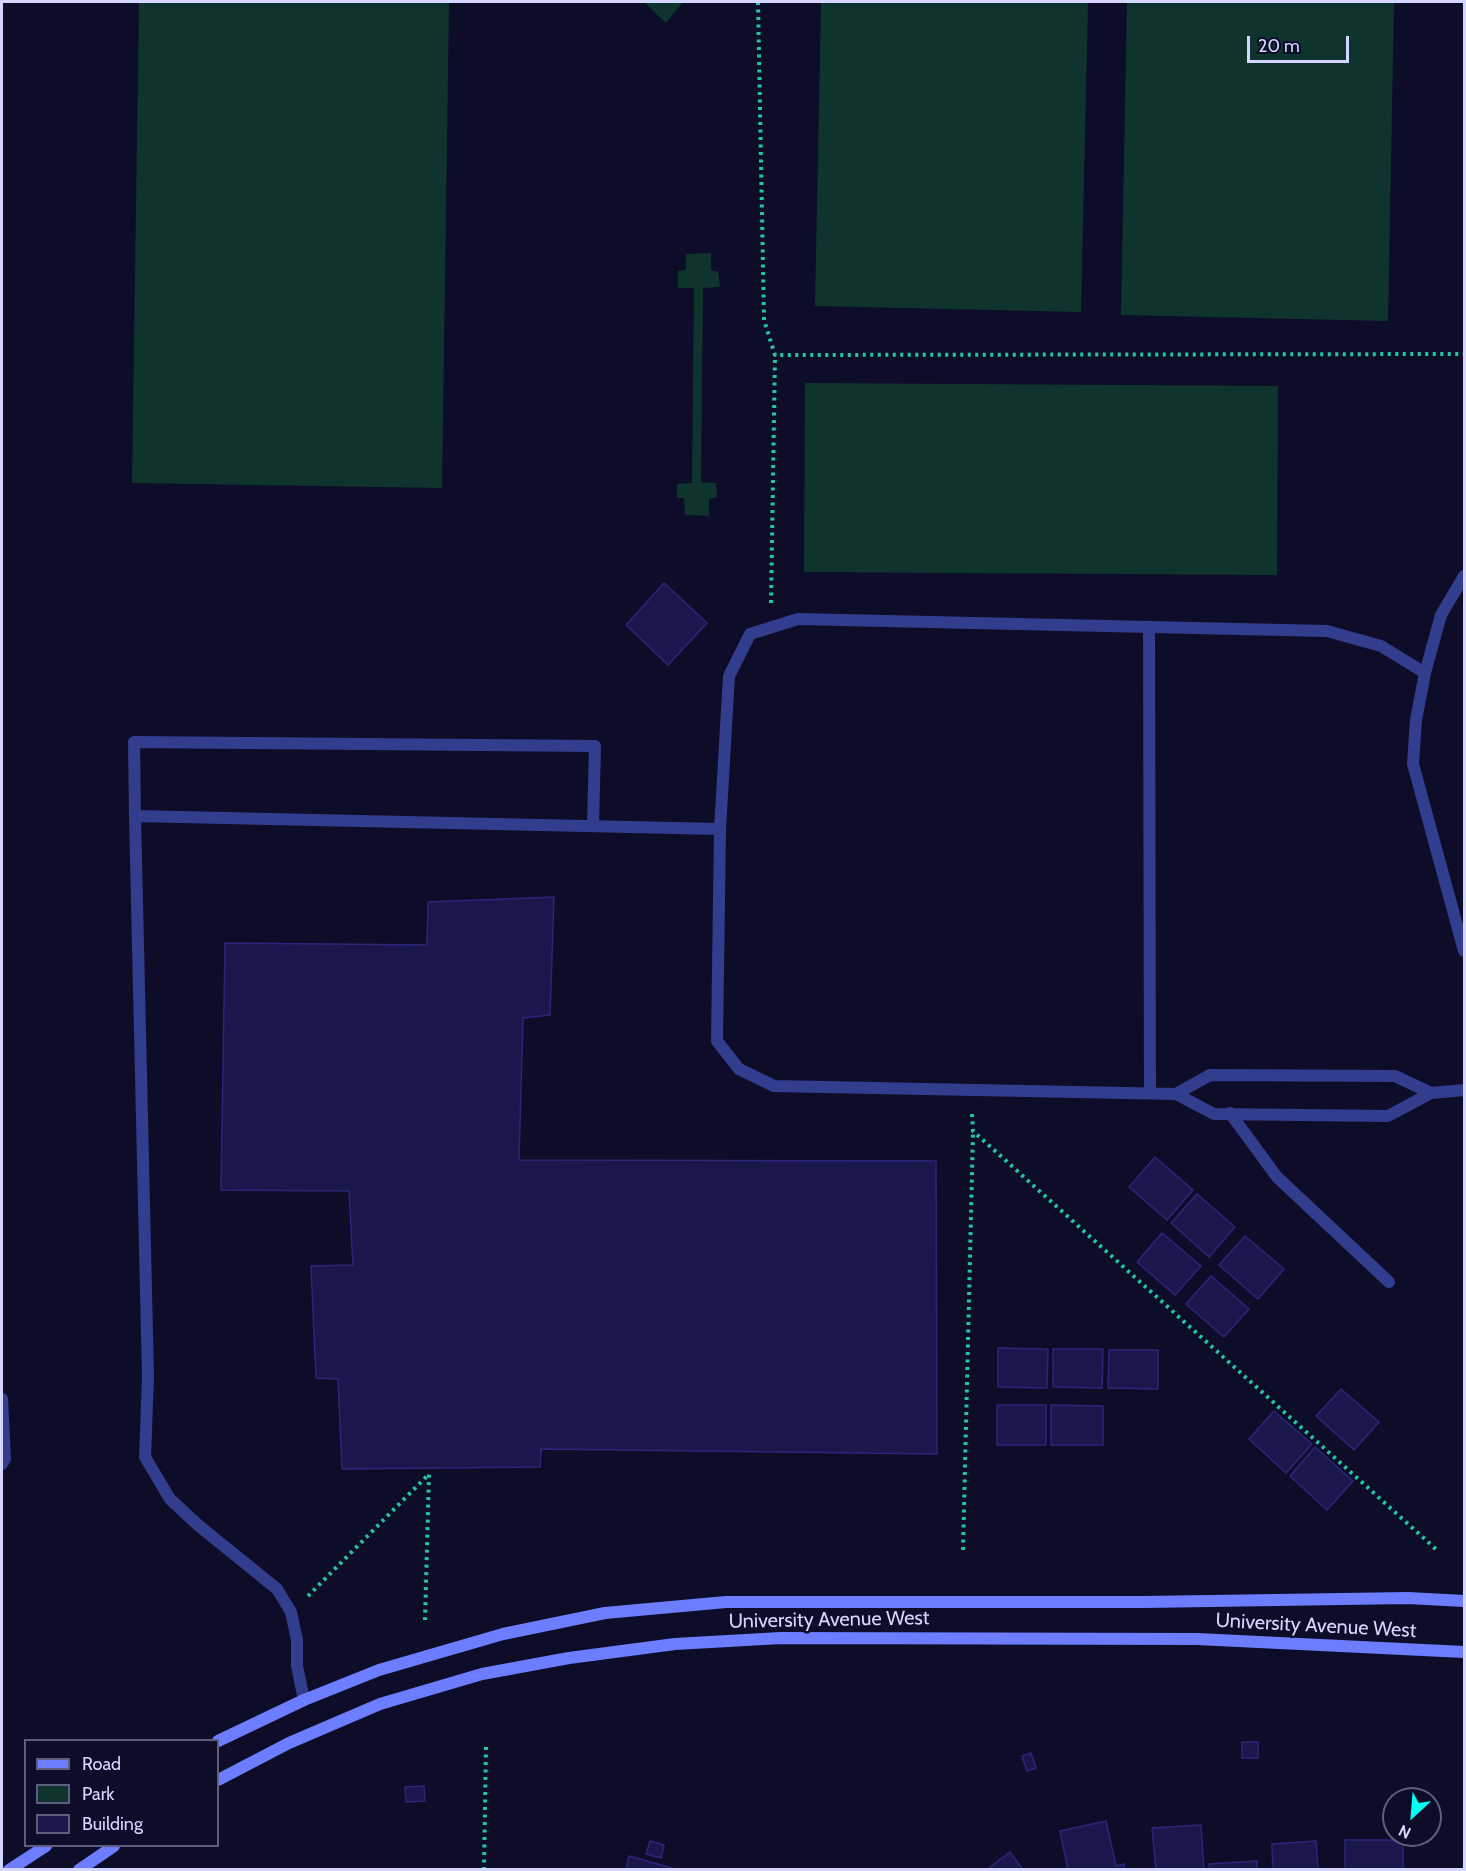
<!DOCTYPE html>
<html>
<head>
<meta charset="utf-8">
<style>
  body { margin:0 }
  #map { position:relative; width:1466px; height:1871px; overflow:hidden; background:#0e0d29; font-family:Cabin,sans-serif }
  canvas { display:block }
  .frame { position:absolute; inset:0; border:3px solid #d5d6ff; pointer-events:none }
  .legend { position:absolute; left:24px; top:1739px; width:195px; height:108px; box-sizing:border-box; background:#0e0d29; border:2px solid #5e5d7f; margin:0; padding:8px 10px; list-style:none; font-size:18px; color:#d5d6ff }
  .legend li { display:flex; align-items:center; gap:12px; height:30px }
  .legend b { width:30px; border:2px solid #5e5d7f }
  .north { position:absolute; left:1382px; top:1787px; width:60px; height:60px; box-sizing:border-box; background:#0e0d29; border:2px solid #5e5d7f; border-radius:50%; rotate:206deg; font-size:16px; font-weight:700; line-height:24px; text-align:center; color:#d5d6ff }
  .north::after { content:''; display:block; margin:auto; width:21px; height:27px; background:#01fff3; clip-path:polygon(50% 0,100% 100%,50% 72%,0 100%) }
  .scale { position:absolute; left:1247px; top:36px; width:102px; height:27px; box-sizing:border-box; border:3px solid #d5d6ff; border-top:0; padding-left:8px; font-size:18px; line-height:21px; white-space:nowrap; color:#d5d6ff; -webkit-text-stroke:4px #0e0d29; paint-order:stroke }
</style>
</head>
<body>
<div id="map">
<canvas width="1466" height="1871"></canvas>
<div class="frame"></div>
<ul class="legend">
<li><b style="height:8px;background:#6c7eff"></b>Road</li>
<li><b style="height:16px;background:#0f342d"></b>Park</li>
<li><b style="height:16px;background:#1a174c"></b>Building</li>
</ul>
<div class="north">N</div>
<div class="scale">20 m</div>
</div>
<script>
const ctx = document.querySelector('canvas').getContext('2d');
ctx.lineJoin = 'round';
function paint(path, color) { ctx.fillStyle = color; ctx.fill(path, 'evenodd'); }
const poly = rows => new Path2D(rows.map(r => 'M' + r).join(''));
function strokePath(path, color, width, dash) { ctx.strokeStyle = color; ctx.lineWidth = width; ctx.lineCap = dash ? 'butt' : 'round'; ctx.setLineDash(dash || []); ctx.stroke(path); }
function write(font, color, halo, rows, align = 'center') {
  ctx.font = font + ' Cabin,sans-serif'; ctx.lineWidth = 5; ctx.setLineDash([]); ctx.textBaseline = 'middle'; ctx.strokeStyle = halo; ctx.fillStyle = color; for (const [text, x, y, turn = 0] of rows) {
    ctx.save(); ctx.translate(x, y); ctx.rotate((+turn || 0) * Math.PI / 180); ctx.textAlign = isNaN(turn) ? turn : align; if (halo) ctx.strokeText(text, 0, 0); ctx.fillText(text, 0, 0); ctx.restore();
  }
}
paint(poly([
  [139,2,449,2,442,488,132,483],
  [644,2,683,2,666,23],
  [821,2,1088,2,1081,312,815,306],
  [1127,2,1394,2,1388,321,1121,315],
  [711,253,711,270,718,272,720,287,703,288,701,482,716,483,717,497,709,499,709,516,685,515,684,498,677,498,677,484,692,483,694,288,678,288,678,271,686,270,686,254],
  [805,383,1278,386,1277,575,804,572]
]), '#0f342d');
const building = poly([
  [664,583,707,623,668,665,626,625,664,583],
  [554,897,550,1015,523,1018,519,1160,936,1161,937,1454,541,1449,540,1467,342,1469,338,1379,316,1378,311,1266,353,1265,349,1191,221,1190,225,943,427,945,428,902,554,897],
  [1155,1157,1193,1190,1167,1220,1129,1187,1155,1157],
  [1197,1194,1235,1227,1209,1257,1171,1223,1197,1194],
  [1162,1233,1201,1266,1175,1295,1137,1262,1162,1233],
  [1245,1236,1284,1269,1258,1299,1219,1265,1245,1236],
  [1211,1276,1249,1309,1224,1337,1186,1304,1211,1276],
  [998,1348,1048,1349,1047,1388,998,1387,998,1348],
  [1053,1349,1103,1349,1102,1388,1053,1387,1053,1349],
  [1109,1350,1158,1350,1158,1389,1108,1388,1109,1350],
  [1341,1389,1379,1422,1354,1450,1316,1416,1341,1389],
  [997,1405,1046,1405,1046,1445,997,1445,997,1405],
  [1051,1405,1103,1406,1103,1445,1051,1445,1051,1405],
  [1274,1411,1312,1444,1286,1473,1249,1439,1274,1411],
  [1315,1447,1353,1481,1327,1510,1290,1476,1315,1447],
  [1242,1742,1258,1742,1258,1758,1242,1758,1242,1742],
  [1031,1753,1036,1768,1027,1771,1022,1756,1031,1753],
  [424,1786,425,1801,406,1802,405,1787,424,1786],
  [1106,1821,1116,1866,1124,1864,1125,1870,1068,1870,1060,1831,1106,1821],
  [1201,1825,1204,1870,1156,1870,1152,1828,1201,1825],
  [1345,1840,1403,1840,1403,1870,1345,1870,1345,1840],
  [650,1841,664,1845,661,1858,646,1854,650,1841],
  [1316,1841,1318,1870,1273,1870,1272,1844,1316,1841],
  [1010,1852,1023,1870,986,1870,1010,1852],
  [629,1856,672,1868,671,1870,626,1870,629,1856],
  [1257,1861,1257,1870,1210,1870,1209,1864,1257,1861]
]);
paint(building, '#1a174c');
strokePath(building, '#2b267b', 1.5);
strokePath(poly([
  [758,2,764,320,775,355,1464,354],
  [771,603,775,355],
  [972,1114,973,1131,1438,1551],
  [963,1550,973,1132],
  [308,1596,429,1474,425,1620],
  [484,1870,486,1746]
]), '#22c6a4', 4, [3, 4.5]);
strokePath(poly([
  [1149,627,1150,1093],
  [1425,673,1381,646,1327,631,798,619,750,634,729,676,720,829,717,1041,739,1069,774,1086,1176,1094,1214,1114,1388,1116,1431,1093],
  [135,816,134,742,595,746,593,826],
  [1176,1094,1210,1075,1395,1076,1431,1093,1464,1090],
  [1230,1113,1277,1177,1389,1282],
  [2,1399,5,1459,2,1464],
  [304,1700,297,1666,297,1640,291,1612,277,1589,198,1525,170,1499,145,1457,148,1377,135,816,720,829]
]), '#333d8d', 12);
strokePath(poly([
  [1464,576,1441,615,1425,673,1416,720,1413,764,1464,951]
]), '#333d8d', 12);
strokePath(poly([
  [218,1741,304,1700,379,1670,503,1634,605,1613,726,1602,1144,1602,1408,1598,1464,1601],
  [218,1780,289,1743,380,1704,482,1674,569,1658,675,1644,781,1638,1197,1639,1464,1652],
  [9,1870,46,1846],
  [79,1870,114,1846]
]), '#6c7eff', 12);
write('20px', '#d5d6ff', '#0e0d29', [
  ["University Avenue West",829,1620,-1],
  ["University Avenue West",1316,1626,3]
]);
</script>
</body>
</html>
